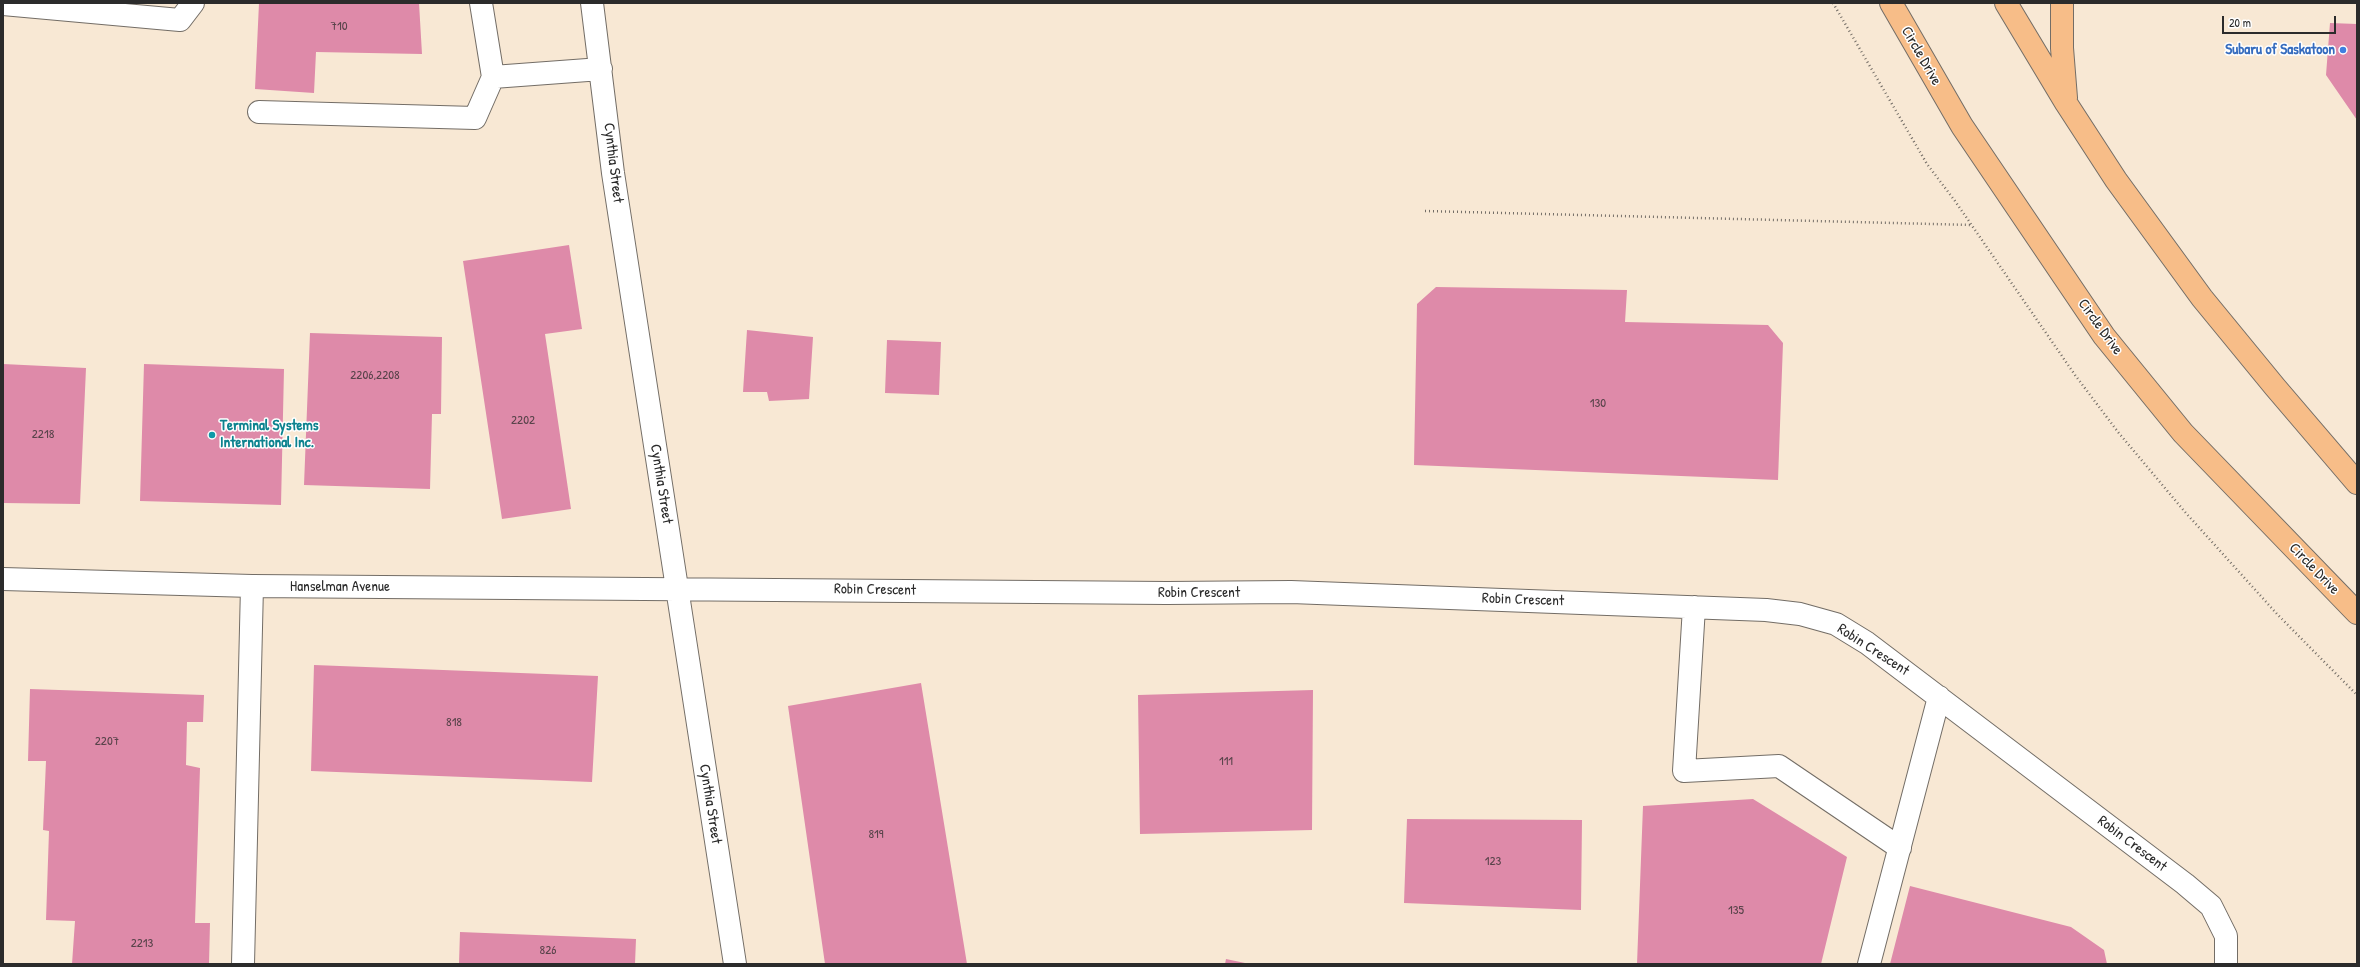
<!DOCTYPE html>
<html>
<head>
<meta charset="utf-8">
<style>
  body { margin:0 }
  #map { position:relative; width:2360px; height:967px; overflow:hidden; background:#f8e8d4; font-family:"Patrick Hand",sans-serif }
  canvas { display:block }
  .frame { position:absolute; inset:0; border:4px solid #2b2b2b; pointer-events:none }
  .scale { position:absolute; left:2222px; top:16px; width:114px; height:18px; box-sizing:border-box; border:2px solid #2b2b2b; border-top:0; padding-left:5px; font-size:12px; line-height:14px; white-space:nowrap; color:#2b2b2b; -webkit-text-stroke:3px #fff; paint-order:stroke }
</style>
</head>
<body>
<div id="map">
<canvas width="2360" height="967"></canvas>
<div class="frame"></div>
<div class="scale">20 m</div>
</div>
<script>
const ctx = document.querySelector('canvas').getContext('2d');
ctx.lineJoin = 'round';
function paint(path, color) { ctx.fillStyle = color; ctx.fill(path, 'evenodd'); }
const poly = rows => new Path2D(rows.map(r => 'M' + r).join(''));
function strokePath(path, color, width, dash) { ctx.strokeStyle = color; ctx.lineWidth = width; ctx.lineCap = dash ? 'butt' : 'round'; ctx.setLineDash(dash || []); ctx.stroke(path); }
function write(font, color, halo, rows, align = 'center') {
  ctx.font = font + ' "Patrick Hand",sans-serif'; ctx.lineWidth = 3; ctx.setLineDash([]); ctx.textBaseline = 'middle'; ctx.strokeStyle = halo; ctx.fillStyle = color; for (const [text, x, y, turn = 0] of rows) {
    ctx.save(); ctx.translate(x, y); ctx.rotate((+turn || 0) * Math.PI / 180); ctx.textAlign = isNaN(turn) ? turn : align; if (halo) ctx.strokeText(text, 0, 0); ctx.fillText(text, 0, 0); ctx.restore();
  }
}
paint(poly([
  [259,3,419,3,422,54,316,52,314,93,255,89],
  [2330,23,2357,24,2357,120,2326,75],
  [569,245,582,329,545,334,571,509,502,519,463,261],
  [1436,287,1627,290,1625,322,1768,325,1783,343,1778,480,1414,465,1417,304],
  [747,330,813,337,809,399,769,401,767,392,743,392],
  [310,333,442,337,441,414,432,414,430,489,304,485],
  [887,340,941,342,939,395,885,393],
  [3,364,86,368,80,504,3,503],
  [144,364,284,369,281,505,140,501],
  [314,665,598,676,592,782,311,771],
  [921,683,967,964,825,964,788,706],
  [30,689,204,695,203,722,187,722,186,765,200,768,195,923,210,923,209,964,72,964,75,921,46,920,49,831,43,830,46,761,28,761],
  [1313,690,1312,830,1140,834,1138,695],
  [1753,799,1847,857,1821,964,1637,964,1643,806],
  [1407,819,1582,820,1581,910,1404,903],
  [1910,886,2071,927,2104,950,2107,964,1890,964],
  [460,932,636,939,635,964,459,964],
  [1226,959,1245,963,1245,964,1225,964]
]), '#de8aa9');
const minor = poly([
  [592,3,613,173,735,964],
  [3,4,180,20,193,3],
  [493,77,601,69],
  [259,112,475,118,493,77,481,3],
  [3,579,252,586,1167,593,1291,592,1766,610,1800,614,1836,624,1867,643,2185,884,2211,906,2226,936,2226,964],
  [1694,607,1684,771,1779,766,1900,848],
  [243,964,252,586],
  [1869,964,1939,697]
]);
const highway = poly([
  [1891,3,1962,126,2104,336,2183,433,2357,613],
  [2006,3,2066,103,2116,180,2202,298,2275,387,2357,483],
  [2062,3,2062,48,2066,98]
]);
strokePath(minor, '#736d66', 24);
strokePath(highway, '#736d66', 24);
strokePath(poly([
  [1833,3,1927,164,1955,201,2075,375,2118,432,2185,512,2277,614,2357,695],
  [1425,211,1972,225]
]), '#736d66', 2.5, [1, 3]);
strokePath(minor, '#fff', 22);
strokePath(highway, '#f7bd88', 22);
for (const [x, y, r, color] of [
  [2343,50,4,"#3f7fe0"],
  [212,435,4,"#0f9aa8"]
]) { const dot = new Path2D(); dot.arc(x, y, r, 0, 2 * Math.PI); ctx.fillStyle = color; ctx.fill(dot); strokePath(dot, '#fff', 1.5); }
write('13px', '#58434a', null, [
  ["710",339,27],
  ["2206,2208",375,376],
  ["130",1598,404],
  ["2202",523,421],
  ["2218",43,435],
  ["818",454,723],
  ["2207",107,742],
  ["111",1226,762],
  ["819",876,835],
  ["123",1493,862],
  ["135",1736,911],
  ["2213",142,944],
  ["826",548,951]
]);
write('bold 15px', '#366cbe', '#fff', [
  ["Subaru of Saskatoon",2335,50]
], 'right');
write('15px', '#2b2b2b', '#fff', [
  ["Circle Drive",1921,56,60],
  ["Cynthia Street",613,163,83],
  ["Circle Drive",2100,327,54],
  ["Cynthia Street",661,484,81],
  ["Circle Drive",2314,569,46],
  ["Hanselman Avenue",340,587],
  ["Robin Crescent",875,590,1],
  ["Robin Crescent",1199,593],
  ["Robin Crescent",1523,600,2],
  ["Robin Crescent",1873,650,33],
  ["Cynthia Street",710,804,81],
  ["Robin Crescent",2132,844,37]
]);
write('bold 15px', '#0d838f', '#fff', [
  ["Terminal Systems",220,426],
  ["International Inc.",220,443]
], 'left');
</script>
</body>
</html>
